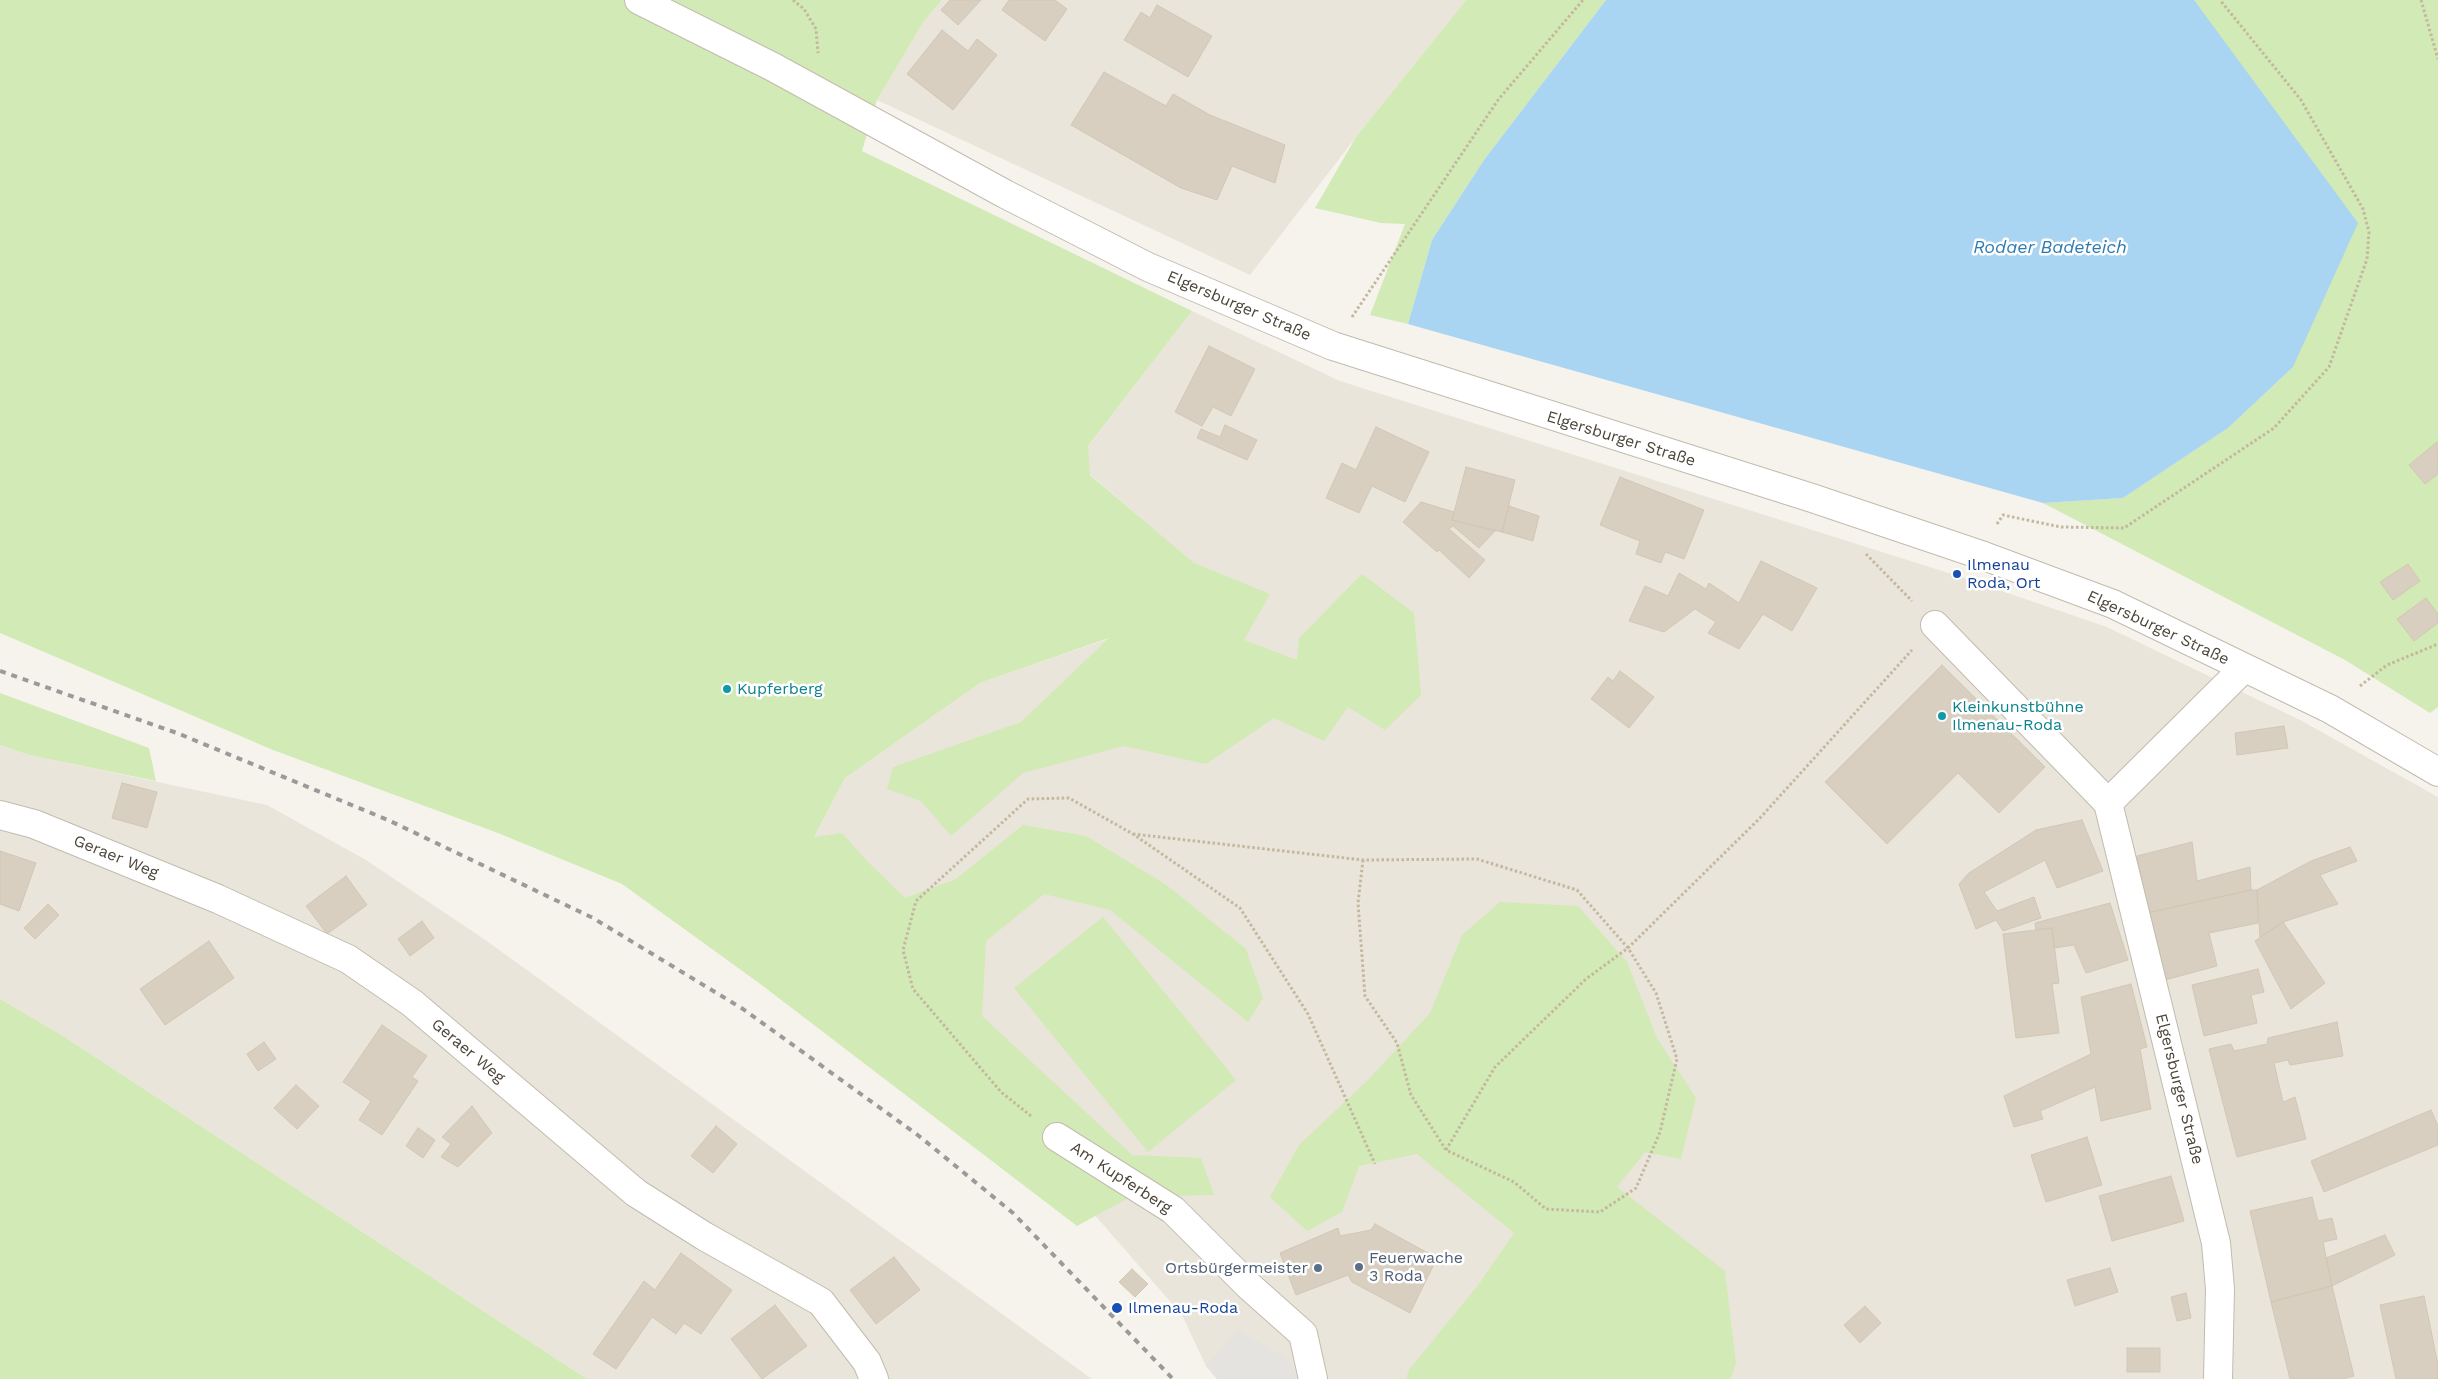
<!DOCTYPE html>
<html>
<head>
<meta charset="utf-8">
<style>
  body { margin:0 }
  canvas { display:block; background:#f6f3ec }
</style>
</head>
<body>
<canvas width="2438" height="1379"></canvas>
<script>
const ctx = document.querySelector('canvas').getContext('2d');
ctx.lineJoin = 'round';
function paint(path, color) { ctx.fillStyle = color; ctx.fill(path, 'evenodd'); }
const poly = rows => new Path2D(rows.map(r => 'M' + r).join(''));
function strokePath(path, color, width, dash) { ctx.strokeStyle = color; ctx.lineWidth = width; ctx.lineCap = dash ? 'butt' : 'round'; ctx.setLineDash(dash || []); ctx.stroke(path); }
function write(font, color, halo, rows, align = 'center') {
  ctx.font = font + ' "Work Sans",sans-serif'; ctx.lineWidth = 5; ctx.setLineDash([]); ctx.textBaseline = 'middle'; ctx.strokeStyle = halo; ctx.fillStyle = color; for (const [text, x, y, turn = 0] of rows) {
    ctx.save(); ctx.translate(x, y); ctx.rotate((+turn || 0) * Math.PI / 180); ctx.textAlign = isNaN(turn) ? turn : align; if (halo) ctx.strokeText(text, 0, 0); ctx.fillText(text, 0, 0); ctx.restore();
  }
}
paint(poly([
  [942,0,1466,0,1356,137,1250,275,877,100,924,21],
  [1192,311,1340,381,1955,575,2107,627,2302,721,2438,797,2438,1379,1217,1379,1206,1366,1182,1315,1023,1133,784,895,845,778,980,683,1111,638,1194,564,1076,462],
  [0,745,29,755,267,805,366,860,484,939,1092,1379,587,1379,63,1036,0,999]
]), '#eae5da');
paint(poly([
  [0,0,942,0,924,21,877,100,862,151,1192,311,1088,446,1090,475,1194,563,1270,594,1244,640,1297,660,1299,638,1362,574,1414,613,1421,695,1385,730,1348,707,1324,741,1274,718,1206,764,1124,746,1023,773,951,836,921,801,887,789,893,767,1021,722,1109,638,980,683,845,778,814,837,842,833,868,862,905,898,956,879,1023,825,1086,836,1165,884,1246,949,1263,998,1248,1022,1110,910,1044,894,986,941,982,1016,1132,1155,1201,1158,1214,1195,1130,1197,1077,1226,759,983,622,884,498,833,273,750,0,633],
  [1466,0,1606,0,1484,160,1432,240,1408,324,1370,315,1405,224,1381,223,1315,208,1356,137],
  [2194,0,2438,0,2438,707,2430,713,2345,660,2043,503,2123,498,2228,428,2293,367],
  [0,693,149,748,156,781,29,755,0,745],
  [1500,902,1578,906,1627,962,1657,1038,1696,1098,1681,1159,1645,1152,1617,1187,1725,1271,1736,1364,1730,1379,1406,1379,1409,1370,1479,1284,1514,1233,1417,1154,1359,1166,1342,1212,1307,1231,1270,1197,1299,1145,1368,1080,1430,1013,1462,935],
  [1103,917,1236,1080,1148,1152,1014,988],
  [0,999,63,1036,587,1379,0,1379]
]), '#d2eab5');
paint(poly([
  [1238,1330,1289,1359,1298,1379,1217,1379,1206,1366]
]), '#e5e3e0');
paint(poly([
  [1606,0,2194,0,2358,223,2293,367,2228,428,2123,498,2043,503,1408,324,1432,240,1484,160]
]), '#a9d4f2');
const building = poly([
  [950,0,981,0,958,25,941,10,950,0],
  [1009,0,1055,0,1067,9,1045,41,1002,10,1009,0],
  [1157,5,1212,36,1188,77,1124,40,1141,12,1150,18,1157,5],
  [942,30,968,51,977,39,997,55,953,110,907,74,942,30],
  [1104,72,1166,106,1173,94,1210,115,1285,145,1275,183,1232,166,1217,200,1181,188,1071,125,1104,72],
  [1209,346,1255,369,1231,416,1213,407,1202,426,1175,412,1209,346],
  [1225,425,1257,440,1247,460,1197,438,1201,429,1220,437,1225,425],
  [1376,427,1429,452,1405,502,1372,486,1359,513,1326,498,1342,463,1356,470,1376,427],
  [2437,442,2438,474,2425,484,2409,465,2437,442],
  [1466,467,1515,480,1502,532,1452,520,1466,467],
  [1620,477,1704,510,1684,559,1665,552,1661,563,1636,554,1640,541,1600,525,1620,477],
  [1421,502,1454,512,1452,520,1495,531,1479,548,1453,526,1449,529,1485,560,1469,578,1439,550,1437,552,1403,522,1421,502],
  [1509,506,1539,516,1533,541,1502,532,1509,506],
  [1761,561,1817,588,1792,631,1763,614,1739,649,1708,633,1716,622,1695,609,1664,632,1629,621,1645,586,1668,596,1679,573,1706,589,1709,583,1739,603,1761,561],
  [2408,564,2420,581,2393,600,2380,582,2408,564],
  [2426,598,2438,614,2438,623,2414,641,2397,619,2426,598],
  [1942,665,2045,767,1999,813,1958,773,1887,844,1825,782,1942,665],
  [1620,671,1654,697,1629,728,1591,699,1608,677,1613,681,1620,671],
  [2284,726,2288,748,2237,755,2235,733,2284,726],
  [122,783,157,792,147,828,112,818,122,783],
  [2082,820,2103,871,2057,888,2045,860,1984,892,1997,911,2034,897,2041,918,2003,931,1996,920,1976,929,1959,884,1969,873,2036,830,2082,820],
  [2192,842,2197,881,2250,867,2251,890,2147,913,2137,856,2192,842],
  [2350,847,2357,861,2320,875,2338,904,2283,922,2260,937,2257,890,2311,861,2350,847],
  [0,851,36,863,19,911,0,904,0,851],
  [346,876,367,905,327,934,306,906,346,876],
  [2251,890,2257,890,2258,923,2209,933,2217,966,2165,980,2147,913,2251,890],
  [2110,903,2128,960,2086,973,2074,945,2054,948,2052,928,2036,930,2035,923,2110,903],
  [48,904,59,915,35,939,24,928,48,904],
  [422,921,434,938,410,956,398,939,422,921],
  [2283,922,2325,983,2291,1009,2255,941,2283,922],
  [2052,928,2059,983,2052,984,2059,1033,2016,1038,2003,934,2052,928],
  [209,941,234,978,165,1025,140,989,209,941],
  [2258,969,2264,992,2251,995,2257,1023,2204,1036,2192,985,2258,969],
  [2131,984,2147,1047,2140,1049,2151,1109,2101,1121,2095,1087,2040,1111,2043,1119,2014,1127,2004,1096,2091,1054,2081,997,2131,984],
  [2337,1022,2343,1056,2290,1065,2288,1060,2274,1063,2283,1102,2295,1097,2306,1139,2237,1157,2209,1049,2231,1044,2234,1051,2267,1044,2268,1038,2337,1022],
  [382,1025,427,1056,412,1077,418,1081,382,1135,359,1120,371,1101,343,1082,382,1025],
  [264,1042,276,1059,258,1071,247,1054,264,1042],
  [296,1085,319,1106,297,1129,274,1108,296,1085],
  [472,1106,492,1133,458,1167,441,1157,451,1144,442,1137,472,1106],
  [2431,1110,2438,1126,2438,1145,2324,1192,2311,1161,2431,1110],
  [716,1126,737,1144,713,1173,691,1156,716,1126],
  [418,1128,435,1140,423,1158,406,1146,418,1128],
  [2087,1137,2102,1185,2046,1202,2031,1155,2087,1137],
  [2171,1176,2184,1221,2112,1241,2099,1196,2171,1176],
  [2312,1197,2318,1221,2332,1218,2337,1239,2323,1242,2332,1286,2271,1302,2250,1211,2312,1197],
  [1375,1224,1437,1258,1410,1313,1352,1282,1348,1275,1296,1295,1280,1253,1338,1228,1340,1236,1371,1230,1375,1224],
  [2385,1235,2395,1255,2332,1286,2326,1258,2385,1235],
  [681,1253,732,1290,701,1334,684,1323,676,1334,652,1317,616,1369,593,1354,644,1281,655,1290,681,1253],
  [894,1257,920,1290,876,1324,850,1290,894,1257],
  [2110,1268,2118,1292,2075,1306,2067,1280,2110,1268],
  [1132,1269,1148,1284,1135,1297,1119,1282,1132,1269],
  [2332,1286,2354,1376,2343,1379,2290,1379,2271,1302,2332,1286],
  [2186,1293,2191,1318,2177,1321,2171,1297,2186,1293],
  [2424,1296,2438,1365,2438,1379,2396,1379,2380,1305,2424,1296],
  [775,1305,807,1346,762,1379,731,1339,775,1305],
  [1865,1306,1881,1323,1860,1343,1844,1325,1865,1306],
  [2127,1348,2160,1348,2160,1372,2127,1372,2127,1348]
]);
paint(building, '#d8cfc1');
strokePath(building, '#d3c7b4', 1);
const minor = poly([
  [639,0,773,67,1005,194,1148,267,1333,346,1812,498,1984,556,2113,604,2330,709,2438,772],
  [1935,625,2108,803],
  [0,815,34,824,218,899,348,959,412,1003,636,1193,704,1236,821,1302,867,1362,874,1379],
  [1057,1137,1173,1210,1249,1286,1303,1334,1313,1379],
  [2218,1379,2220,1289,2216,1243,2108,803,2244,668]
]);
strokePath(minor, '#c2bbae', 30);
strokePath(poly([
  [793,0,804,9,816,29,818,53],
  [2421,0,2438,59],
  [1352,317,1498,100,1583,0],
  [1997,524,2003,515,2061,527,2124,528,2274,428,2329,367,2367,259,2369,232,2363,209,2301,100,2220,0],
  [1866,554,1912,601],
  [2360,686,2387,665,2438,644],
  [1133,834,1363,860,1477,859,1577,890,1628,948,1656,993,1677,1059,1660,1132,1636,1188,1600,1212,1546,1209,1514,1182,1446,1150,1411,1095,1397,1043,1365,996,1358,903,1363,860],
  [1031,1116,1001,1092,913,989,903,950,916,901,1028,799,1069,798,1133,834,1240,908,1308,1014,1375,1164],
  [1446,1150,1495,1067,1586,979,1628,948,1760,818,1912,650]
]), '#c4b79f', 3, [2.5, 2.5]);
strokePath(minor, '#fff', 28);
strokePath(poly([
  [0,671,177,733,388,820,593,918,743,1009,919,1136,1013,1213,1173,1379]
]), '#9a9a9a', 4, [6, 6]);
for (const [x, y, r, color] of [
  [1957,574,5,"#1a4fb4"],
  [727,689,5,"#0f9aa8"],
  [1942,716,5,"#0f9aa8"],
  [1359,1267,5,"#5c6f8a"],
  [1318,1268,5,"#5c6f8a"],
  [1117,1308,6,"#1a4fb4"]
]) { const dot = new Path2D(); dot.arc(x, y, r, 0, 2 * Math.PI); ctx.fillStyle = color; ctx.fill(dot); strokePath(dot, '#fff', 2); }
write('16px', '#4b4439', '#fff', [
  ["Elgersburger Straße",1239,306,23],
  ["Elgersburger Straße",1621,439,17],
  ["Elgersburger Straße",2158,628,25],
  ["Geraer Weg",116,857,22],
  ["Geraer Weg",468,1051,40],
  ["Elgersburger Straße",2179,1089,76],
  ["Am Kupferberg",1121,1178,33]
]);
write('16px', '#164399', '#fff', [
  ["Ilmenau",1967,565],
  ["Roda, Ort",1967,583],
  ["Ilmenau-Roda",1128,1308]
], 'left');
write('16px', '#0d838f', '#fff', [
  ["Kupferberg",737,689],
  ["Kleinkunstbühne",1952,707],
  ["Ilmenau-Roda",1952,725]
], 'left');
write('16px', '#4e5e75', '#fff', [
  ["Feuerwache",1369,1258],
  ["3 Roda",1369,1276],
  ["Ortsbürgermeister",1308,1268,"right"]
], 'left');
write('italic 18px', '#2e7ab2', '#fff', [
  ["Rodaer Badeteich",2050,248]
]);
</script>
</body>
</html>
